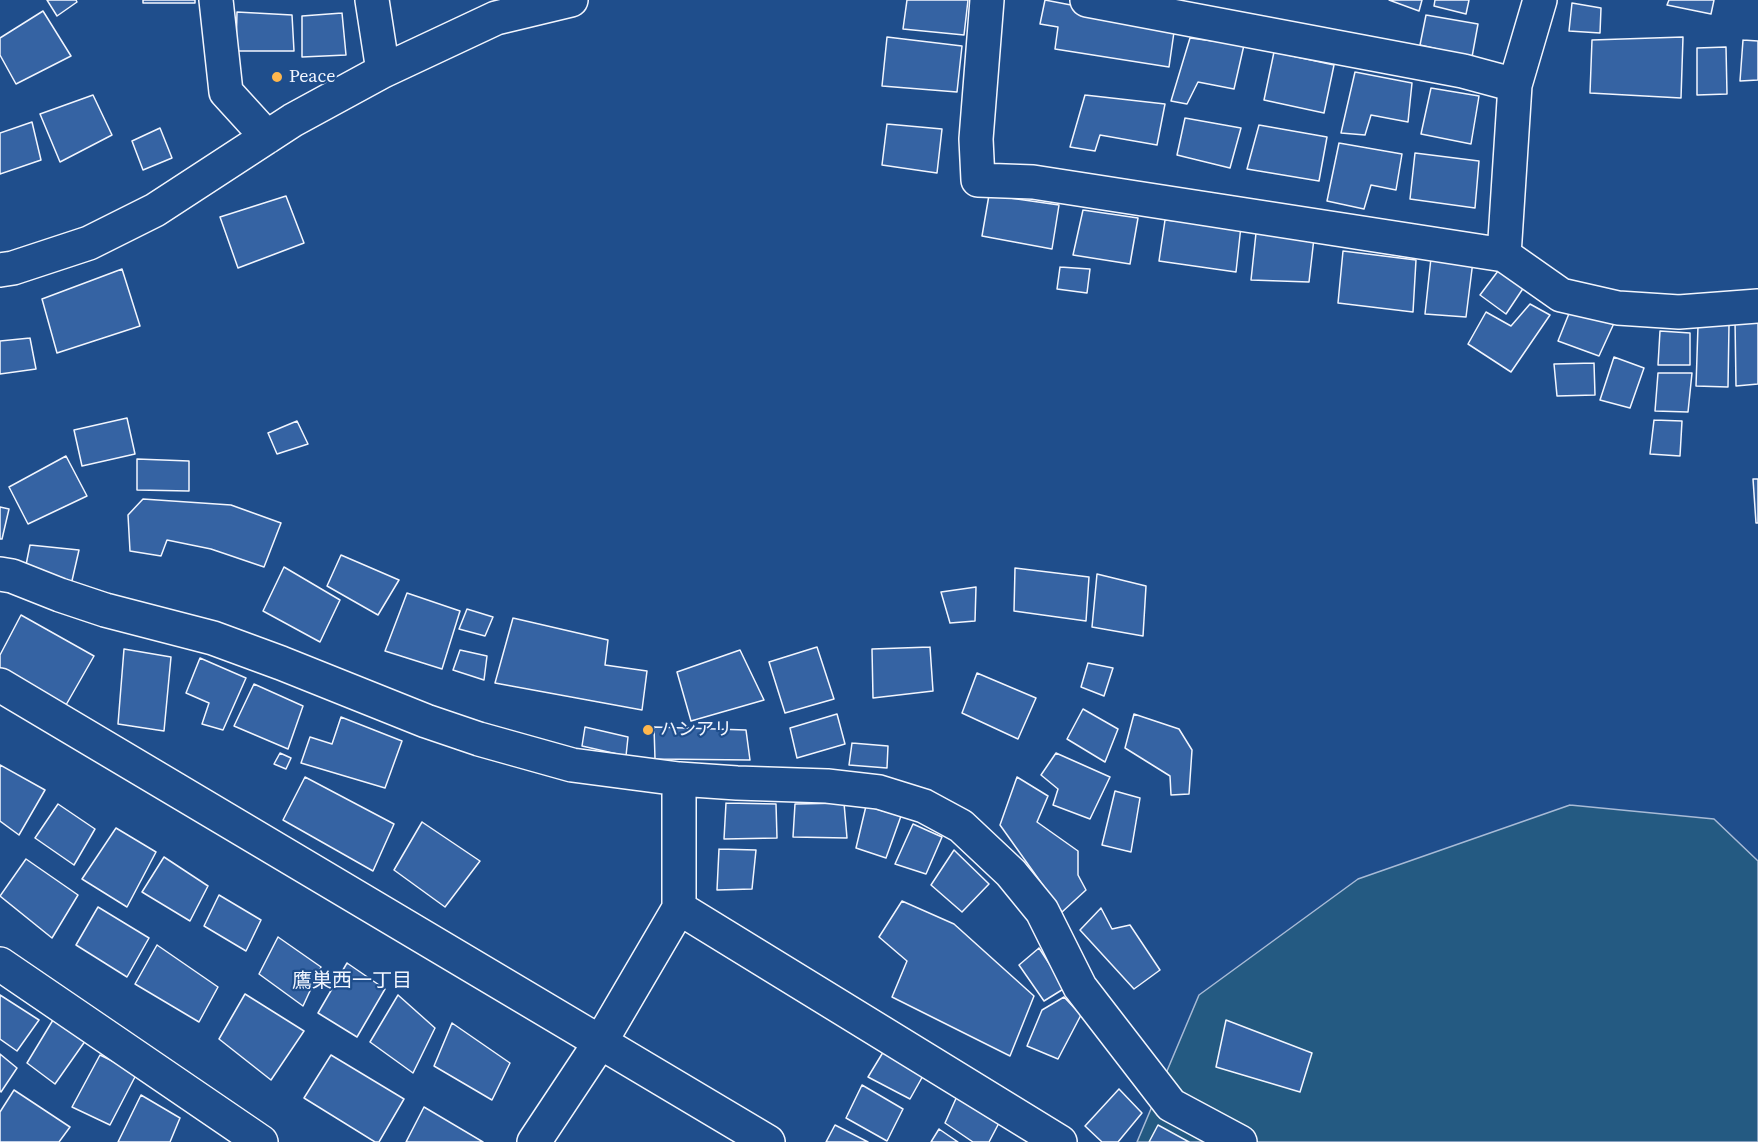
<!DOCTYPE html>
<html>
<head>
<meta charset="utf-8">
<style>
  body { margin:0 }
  canvas { display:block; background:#1f4e8c }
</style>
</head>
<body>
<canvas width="1758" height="1142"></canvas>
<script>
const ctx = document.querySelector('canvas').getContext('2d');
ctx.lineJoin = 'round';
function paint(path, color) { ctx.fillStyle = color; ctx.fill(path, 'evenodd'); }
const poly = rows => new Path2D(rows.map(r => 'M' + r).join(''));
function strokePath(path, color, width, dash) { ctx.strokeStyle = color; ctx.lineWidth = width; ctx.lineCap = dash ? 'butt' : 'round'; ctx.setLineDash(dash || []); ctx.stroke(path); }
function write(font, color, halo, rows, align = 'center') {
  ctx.font = font + ' "Source Serif 4","Noto Sans JP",serif'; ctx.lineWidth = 4.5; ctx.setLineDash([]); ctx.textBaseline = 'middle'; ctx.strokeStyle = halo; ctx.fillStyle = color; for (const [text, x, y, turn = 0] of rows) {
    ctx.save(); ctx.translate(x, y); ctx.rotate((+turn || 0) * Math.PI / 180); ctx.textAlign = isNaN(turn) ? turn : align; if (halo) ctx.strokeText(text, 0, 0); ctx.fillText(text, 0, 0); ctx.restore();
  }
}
const green = poly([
  [1570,805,1714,819,1758,861,1758,1142,1137,1142,1199,995,1358,879,1570,805]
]);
paint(green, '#245a82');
strokePath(green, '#a8bbd7', 1.5);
const building = poly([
  [47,0,76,0,77,2,57,16,47,0],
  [143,0,195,0,195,3,143,3,143,0],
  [907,0,968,0,964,35,903,29,907,0],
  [1045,0,1175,25,1169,67,1055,49,1058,27,1040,24,1045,0],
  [1389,0,1422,0,1419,11,1389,0],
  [1435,0,1469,0,1466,14,1434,6,1435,0],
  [1669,0,1714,0,1711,14,1667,5,1669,0],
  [1572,3,1601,8,1600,33,1569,31,1572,3],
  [43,11,71,56,16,84,0,55,0,38,43,11],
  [237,12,292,15,294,51,236,51,237,12],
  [342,13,346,55,302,57,302,16,342,13],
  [1426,15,1478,24,1472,57,1420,45,1426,15],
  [887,37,962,46,957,92,882,86,887,37],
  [1683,37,1681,98,1590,93,1592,40,1683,37],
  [1190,38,1244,45,1234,89,1198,82,1187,104,1171,101,1190,38],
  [1743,40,1758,41,1758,80,1740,81,1743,40],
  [1726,47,1727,94,1697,95,1697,48,1726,47],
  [1274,52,1334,65,1324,113,1264,100,1274,52],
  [1355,72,1412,83,1408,122,1371,115,1365,135,1341,133,1355,72],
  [1431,88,1479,96,1471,144,1421,134,1431,88],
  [93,95,112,135,60,162,40,114,93,95],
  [1085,95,1165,104,1157,145,1100,135,1095,151,1070,147,1085,95],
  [1185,118,1241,128,1230,168,1177,155,1185,118],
  [32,122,41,160,0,174,0,133,32,122],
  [887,124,942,129,937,173,882,165,887,124],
  [1259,125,1327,137,1319,181,1247,169,1259,125],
  [160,128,172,158,143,170,132,141,160,128],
  [1339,143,1402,154,1396,190,1371,185,1364,209,1327,201,1339,143],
  [1415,153,1479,161,1475,208,1410,199,1415,153],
  [989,195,1059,205,1052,249,982,236,989,195],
  [286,196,304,243,238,268,220,217,286,196],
  [1083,210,1138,218,1130,264,1073,255,1083,210],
  [1165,220,1241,226,1236,272,1159,261,1165,220],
  [1256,233,1314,238,1309,282,1251,280,1256,233],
  [1343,251,1416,260,1413,312,1338,303,1343,251],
  [1431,258,1473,261,1466,317,1425,314,1431,258],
  [1504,263,1528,281,1506,314,1480,295,1504,263],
  [1060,267,1090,269,1087,293,1057,289,1060,267],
  [122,269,140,326,57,353,42,299,122,269],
  [1530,304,1550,315,1511,372,1468,344,1486,312,1511,326,1530,304],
  [1572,306,1615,321,1599,356,1558,341,1572,306],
  [1758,317,1758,384,1736,386,1735,320,1758,317],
  [1729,325,1728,387,1696,386,1698,326,1729,325],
  [1660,331,1690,333,1690,365,1658,365,1660,331],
  [30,338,36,369,0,374,0,341,30,338],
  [1614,357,1644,368,1630,408,1600,400,1614,357],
  [1594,363,1595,395,1557,396,1554,364,1594,363],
  [1658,373,1692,373,1688,412,1655,411,1658,373],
  [127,418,135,454,82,466,74,430,127,418],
  [1654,420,1682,421,1680,456,1650,454,1654,420],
  [297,421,308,444,277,454,268,433,297,421],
  [66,456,87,496,28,524,9,487,66,456],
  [137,459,189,461,189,491,137,490,137,459],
  [1753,479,1758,479,1758,523,1756,523,1753,479],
  [143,499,231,505,281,523,264,567,211,549,167,540,161,556,130,551,128,515,143,499],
  [0,507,9,509,2,539,0,539,0,507],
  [30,545,79,550,71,585,25,570,30,545],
  [341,555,399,580,378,615,327,586,341,555],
  [284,567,340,600,320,642,263,611,284,567],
  [1015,568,1089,577,1086,621,1014,611,1015,568],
  [1097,574,1146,586,1143,636,1092,627,1097,574],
  [976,587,975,621,950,623,941,592,976,587],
  [407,593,460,611,442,669,385,651,407,593],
  [467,609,493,617,485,636,459,629,467,609],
  [21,615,94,656,66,705,0,670,0,655,21,615],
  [513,618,608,640,605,665,647,671,642,710,495,683,513,618],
  [817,647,834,699,785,713,769,662,817,647],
  [930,647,933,691,873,698,872,649,930,647],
  [124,649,171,657,164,731,118,724,124,649],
  [460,650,487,656,484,680,453,670,460,650],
  [740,650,764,700,691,721,677,672,740,650],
  [200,658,246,678,223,730,202,724,209,703,186,693,200,658],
  [1088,663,1113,668,1104,696,1081,687,1088,663],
  [977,673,1036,698,1018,739,962,713,977,673],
  [254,684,303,706,288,749,234,726,254,684],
  [1083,709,1118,729,1105,762,1067,739,1083,709],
  [837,714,845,744,797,758,790,728,837,714],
  [1134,714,1179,729,1192,750,1189,794,1171,795,1170,776,1125,748,1134,714],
  [341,717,402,741,385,788,301,763,310,737,332,744,341,717],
  [585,727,628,737,626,756,582,746,585,727],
  [654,727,746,730,750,760,655,759,654,727],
  [852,743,888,746,887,768,849,765,852,743],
  [280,753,291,758,286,769,274,764,280,753],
  [1056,753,1110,777,1090,819,1053,805,1058,789,1041,775,1056,753],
  [0,765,45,790,19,835,0,821,0,765],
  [305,777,394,824,373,871,283,820,305,777],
  [1017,777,1048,796,1037,822,1078,851,1078,875,1086,890,1062,912,1000,825,1017,777],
  [1115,791,1140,798,1131,852,1102,845,1115,791],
  [726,803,776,804,777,838,724,839,726,803],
  [844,803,847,838,793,837,795,804,844,803],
  [58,804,95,829,74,865,35,838,58,804],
  [866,806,901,816,886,858,856,848,866,806],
  [422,822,480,861,445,907,394,870,422,822],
  [913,824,942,837,926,874,895,864,913,824],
  [116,828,156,852,127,907,82,879,116,828],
  [719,849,756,850,752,889,717,890,719,849],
  [954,850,989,884,962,912,931,885,954,850],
  [164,857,208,886,190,921,142,892,164,857],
  [26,859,78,895,52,938,0,896,26,859],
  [219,895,261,920,246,951,204,926,219,895],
  [902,901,954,924,1034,996,1010,1056,892,997,907,961,879,937,902,901],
  [98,907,149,938,127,977,76,945,98,907],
  [1101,908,1112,929,1130,925,1160,970,1134,989,1080,930,1101,908],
  [278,937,321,967,303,1006,259,974,278,937],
  [157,945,218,987,199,1022,135,984,157,945],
  [1039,948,1065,988,1044,1001,1019,965,1039,948],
  [347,963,385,989,357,1037,318,1013,347,963],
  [245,994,304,1031,271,1080,219,1039,245,994],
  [0,995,39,1020,17,1051,0,1039,0,995],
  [398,995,435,1028,413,1073,370,1042,398,995],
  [1064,997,1081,1015,1058,1059,1027,1046,1042,1010,1064,997],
  [53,1020,88,1037,55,1084,27,1063,53,1020],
  [1226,1020,1312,1053,1300,1092,1216,1067,1226,1020],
  [452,1023,510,1063,492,1100,434,1066,452,1023],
  [885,1049,924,1074,910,1099,868,1077,885,1049],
  [0,1054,17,1068,1,1092,0,1091,0,1054],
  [100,1055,137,1073,110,1125,72,1107,100,1055],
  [331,1055,404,1099,379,1142,375,1142,304,1098,331,1055],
  [862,1085,903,1109,887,1141,846,1118,862,1085],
  [1119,1089,1142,1113,1118,1142,1102,1142,1085,1126,1119,1089],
  [14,1090,70,1127,59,1142,0,1142,0,1112,14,1090],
  [958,1094,1000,1121,989,1142,973,1142,945,1123,958,1094],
  [141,1095,180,1118,170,1142,118,1142,141,1095],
  [424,1107,483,1142,406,1142,424,1107],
  [835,1125,868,1142,826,1142,835,1125],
  [1158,1125,1189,1142,1149,1142,1158,1125],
  [939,1129,958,1142,931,1142,939,1129]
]);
paint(building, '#3563a3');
strokePath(building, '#f2f6ff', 1.5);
const minor = poly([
  [216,0,226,92,267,137],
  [372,0,383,71],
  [987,0,976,139,978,180,1033,182,1504,255,1561,295,1618,308,1679,312,1758,306],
  [1087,0,1463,71,1515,85],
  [1504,255,1515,85,1540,0],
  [0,270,13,268,89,243,155,210,293,120,383,71,496,18,571,0],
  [0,574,12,576,60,595,105,610,213,638,281,663,426,721,479,739,572,765,679,779,737,783,827,786,879,792,924,806,961,826,1011,873,1042,911,1080,987,1171,1105,1240,1142],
  [0,685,768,1142],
  [679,908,1060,1142],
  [0,964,261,1142],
  [534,1142,601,1041,679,908,679,779]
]);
strokePath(minor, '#f2f6ff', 36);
strokePath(minor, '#1f4e8c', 33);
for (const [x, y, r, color] of [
  [277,77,6,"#ffb74d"],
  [648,730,6,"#ffb74d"]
]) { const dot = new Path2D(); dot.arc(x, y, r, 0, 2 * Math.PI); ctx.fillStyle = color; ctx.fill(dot); strokePath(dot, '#1f4e8c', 2); }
write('18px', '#f2f6ff', '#1f4e8c', [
  ["Peace",289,77],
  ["ハンアリ",660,730]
], 'left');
write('20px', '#f2f6ff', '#1f4e8c', [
  ["鷹巣西一丁目",352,982]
]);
</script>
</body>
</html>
